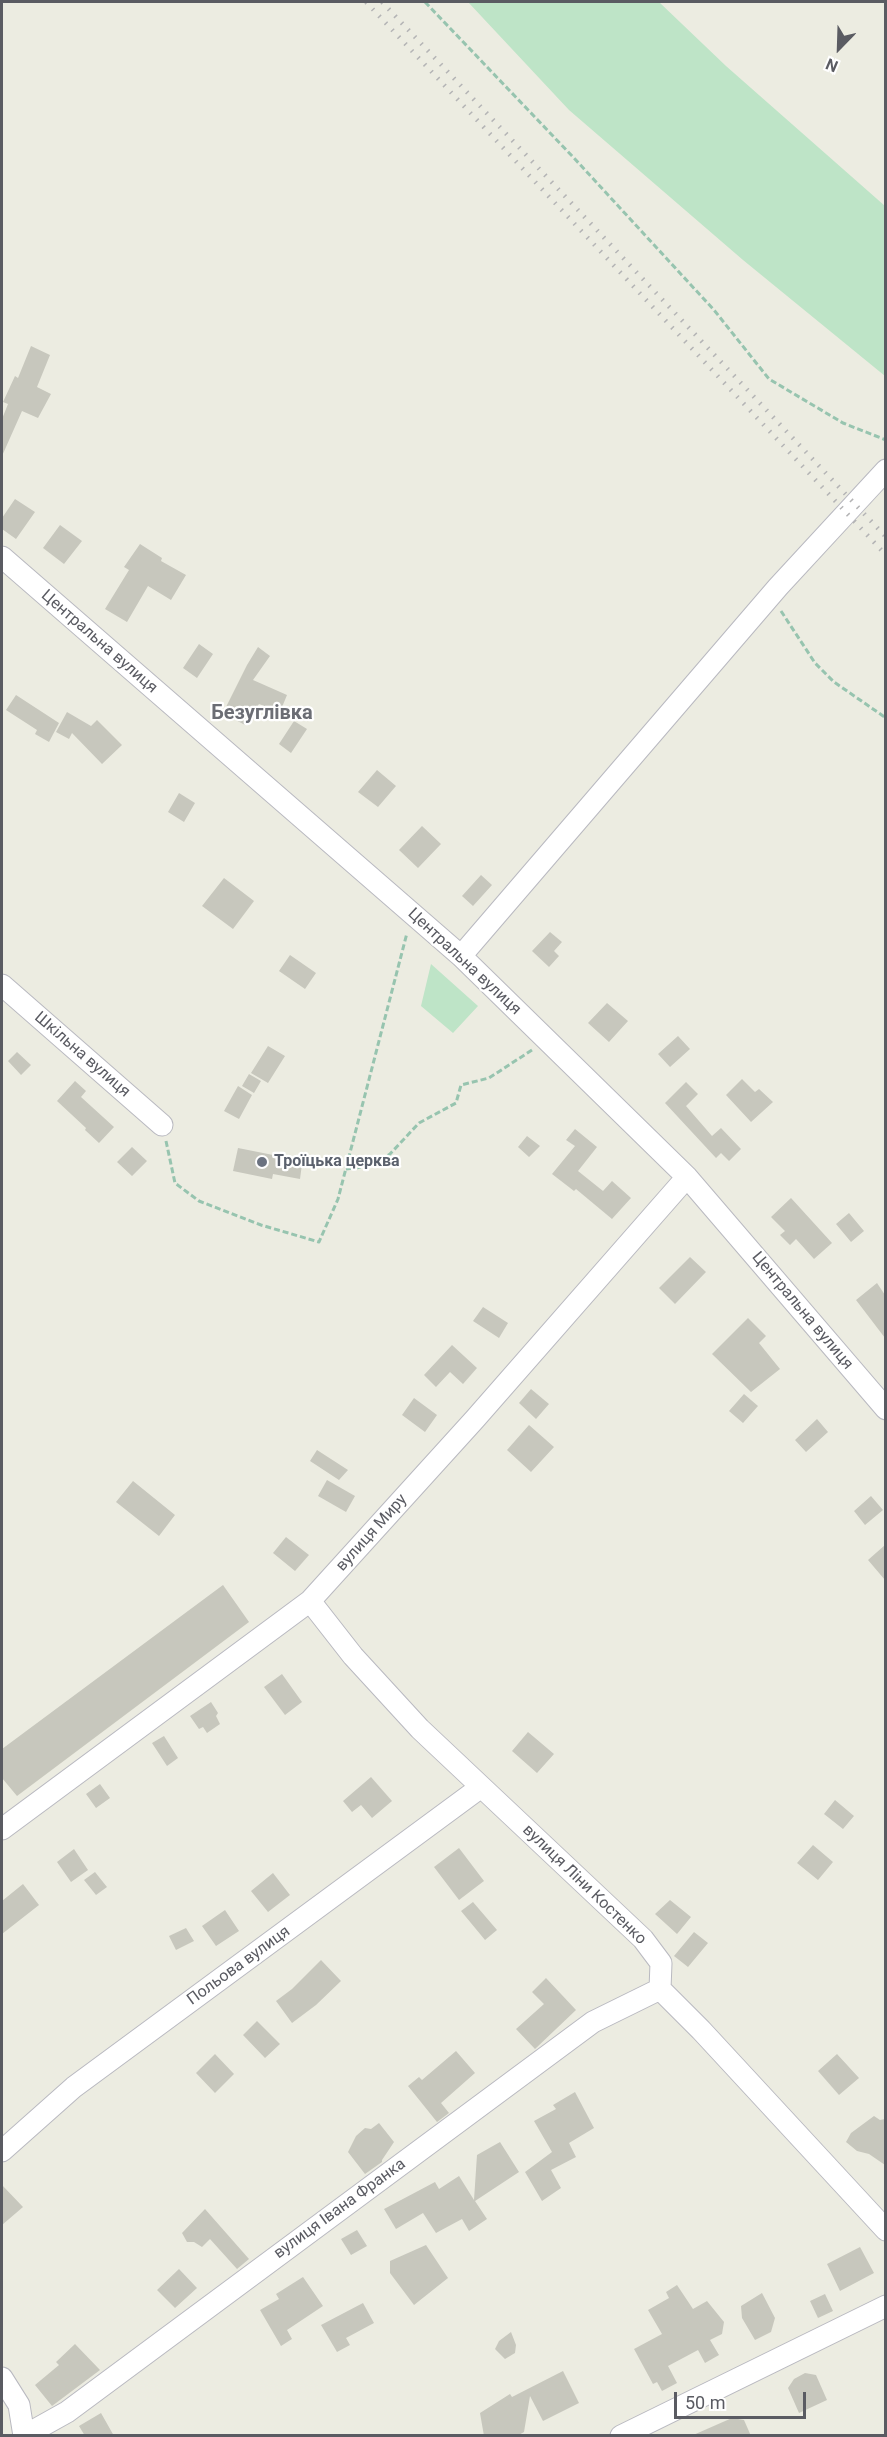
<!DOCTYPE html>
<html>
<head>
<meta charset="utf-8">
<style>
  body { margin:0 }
  #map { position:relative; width:887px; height:2437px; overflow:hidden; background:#ecece1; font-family:Roboto,sans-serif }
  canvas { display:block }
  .frame { position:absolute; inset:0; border:3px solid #5a5b62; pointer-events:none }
  .north { position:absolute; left:809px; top:18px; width:60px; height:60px; -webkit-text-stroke:4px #fff; paint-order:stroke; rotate:203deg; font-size:16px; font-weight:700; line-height:24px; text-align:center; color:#5a5b62 }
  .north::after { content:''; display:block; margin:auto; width:21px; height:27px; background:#5a5b62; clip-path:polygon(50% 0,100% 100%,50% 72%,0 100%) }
  .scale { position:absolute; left:674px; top:2392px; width:132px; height:27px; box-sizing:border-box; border:3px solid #5a5b62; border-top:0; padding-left:8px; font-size:18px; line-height:21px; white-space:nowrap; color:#5a5b62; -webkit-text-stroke:4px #fff; paint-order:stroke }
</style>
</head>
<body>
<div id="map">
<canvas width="887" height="2437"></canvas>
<div class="frame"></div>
<div class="north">N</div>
<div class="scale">50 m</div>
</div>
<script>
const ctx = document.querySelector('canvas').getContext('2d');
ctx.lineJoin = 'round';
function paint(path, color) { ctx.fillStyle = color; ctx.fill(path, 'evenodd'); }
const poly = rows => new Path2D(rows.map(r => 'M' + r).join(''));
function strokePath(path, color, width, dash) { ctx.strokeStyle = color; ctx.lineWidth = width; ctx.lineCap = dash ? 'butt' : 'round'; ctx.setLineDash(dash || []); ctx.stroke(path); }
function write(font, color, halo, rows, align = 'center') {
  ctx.font = font + ' Roboto,sans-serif'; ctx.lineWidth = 4.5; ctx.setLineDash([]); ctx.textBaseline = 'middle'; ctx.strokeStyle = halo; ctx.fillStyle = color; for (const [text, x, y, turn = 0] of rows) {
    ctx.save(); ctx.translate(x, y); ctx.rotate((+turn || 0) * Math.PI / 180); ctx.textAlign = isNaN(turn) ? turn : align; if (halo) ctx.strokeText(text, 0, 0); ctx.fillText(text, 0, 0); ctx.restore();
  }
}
paint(poly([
  [468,2,659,2,726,66,885,206,885,376,743,260,569,110],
  [431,964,478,1006,453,1033,421,1006]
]), '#bee4c7');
paint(poly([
  [31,346,50,355,37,387,51,394,38,418,22,411,2,456,2,419,8,404,3,402,15,376,18,378],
  [15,499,35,512,16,539,2,529,2,518],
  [60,525,82,541,64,564,43,548],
  [140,544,162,558,161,561,186,575,171,600,148,586,127,622,105,609,129,570,124,567],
  [199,644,213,654,197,678,183,668],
  [258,647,270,656,253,680,287,695,280,712,259,704,245,725,223,713,247,665],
  [16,695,59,723,49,742,35,734,37,730,6,710],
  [67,712,91,726,97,720,122,745,102,764,72,733,69,739,56,732],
  [294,721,307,729,291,753,279,744],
  [377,770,396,786,378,807,358,792],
  [179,793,195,803,184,822,168,812],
  [422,826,441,844,418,868,399,850],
  [481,875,492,885,473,906,462,896],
  [224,878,254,901,233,929,202,906],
  [550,932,562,942,554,951,559,956,549,967,532,951],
  [290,955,316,973,305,989,279,971],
  [607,1003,628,1021,609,1042,588,1023],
  [678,1036,690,1049,670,1067,658,1054],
  [268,1046,285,1056,268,1083,251,1073],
  [17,1052,31,1065,21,1075,8,1061],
  [249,1074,261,1081,254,1093,242,1086],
  [742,1079,755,1092,759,1089,773,1102,751,1122,726,1095],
  [75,1081,86,1091,81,1097,114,1127,99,1143,85,1130,86,1128,57,1101],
  [686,1082,698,1094,686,1106,712,1136,721,1128,741,1149,729,1161,721,1153,716,1158,665,1103],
  [238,1086,252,1095,239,1119,224,1111],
  [575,1129,597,1147,578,1171,603,1191,612,1181,631,1198,612,1219,576,1189,574,1191,552,1174,575,1146,566,1140],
  [527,1136,540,1146,529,1157,518,1147],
  [132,1147,147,1161,132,1176,117,1162],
  [238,1148,273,1155,277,1160,302,1164,300,1179,273,1174,272,1179,233,1171],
  [791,1198,832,1243,814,1259,796,1239,790,1245,780,1235,785,1231,771,1217],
  [849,1213,864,1231,851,1242,836,1224],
  [690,1257,706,1272,675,1304,659,1288],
  [877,1283,885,1295,885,1338,856,1300],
  [483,1307,508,1323,499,1338,473,1321],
  [748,1318,766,1336,759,1343,780,1369,751,1392,712,1354],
  [452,1345,477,1368,463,1384,450,1372,436,1387,424,1375],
  [531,1389,549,1404,536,1419,519,1403],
  [744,1394,758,1406,743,1423,729,1411],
  [414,1398,437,1415,425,1432,402,1415],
  [817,1419,828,1432,806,1452,795,1440],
  [529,1425,554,1447,531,1472,507,1450],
  [317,1450,348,1470,339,1480,310,1461],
  [327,1480,355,1496,346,1512,318,1496],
  [133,1481,175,1515,159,1536,116,1502],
  [871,1496,883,1510,865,1525,854,1511],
  [286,1537,309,1555,295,1571,273,1553],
  [885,1545,885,1580,868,1560],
  [223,1585,249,1622,17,1796,2,1778,2,1749],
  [282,1674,302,1702,285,1715,264,1687],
  [211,1702,218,1713,216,1716,220,1724,207,1733,203,1727,199,1729,190,1716],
  [528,1732,554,1754,537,1773,512,1751],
  [164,1736,178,1758,167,1766,152,1743],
  [371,1777,392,1801,372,1818,361,1805,352,1812,343,1801],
  [100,1784,110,1798,96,1808,86,1794],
  [835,1800,854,1816,843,1829,824,1814],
  [813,1845,833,1862,818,1880,797,1863],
  [459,1848,484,1881,459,1900,434,1867],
  [74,1849,88,1870,71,1882,57,1862],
  [95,1872,107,1887,96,1895,84,1880],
  [273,1873,290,1895,268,1912,251,1891],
  [23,1884,39,1905,2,1934,2,1901],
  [670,1900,691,1917,677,1934,655,1914],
  [473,1902,497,1930,485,1940,461,1911],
  [225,1910,239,1931,216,1946,202,1926],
  [186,1928,194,1941,176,1950,169,1936],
  [694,1932,708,1943,688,1967,674,1956],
  [321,1960,341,1981,316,2005,292,2023,276,2001,292,1989],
  [546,1978,576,2010,535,2049,516,2029,544,2004,532,1992],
  [257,2021,280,2044,265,2058,243,2035],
  [456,2051,475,2073,441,2103,449,2113,437,2122,408,2086,419,2077,422,2080],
  [215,2054,234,2074,215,2093,196,2073],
  [837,2054,859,2078,839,2095,818,2071],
  [575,2092,594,2128,569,2143,576,2157,551,2170,561,2188,542,2201,525,2172,552,2152,534,2121,556,2109,553,2105],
  [874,2116,880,2120,885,2119,885,2165,869,2154,857,2151,846,2142,851,2133],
  [379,2123,394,2142,382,2160,382,2162,365,2174,348,2152,356,2136,365,2128,371,2129],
  [500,2142,519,2172,475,2201,487,2219,469,2231,462,2219,436,2233,423,2213,396,2229,384,2209,435,2182,439,2189,459,2176,474,2200,477,2155],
  [2,2185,23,2207,2,2225],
  [205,2209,249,2259,237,2269,210,2239,202,2247,194,2242,187,2242,182,2233],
  [357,2230,367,2246,351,2255,341,2239],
  [426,2245,448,2278,414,2305,390,2273,390,2261],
  [860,2247,874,2273,840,2291,827,2264],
  [179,2269,197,2288,175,2308,157,2290],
  [303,2277,323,2306,287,2330,292,2339,281,2346,260,2310,279,2299,276,2294],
  [677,2285,693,2309,707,2301,724,2322,722,2334,710,2340,719,2355,705,2363,698,2350,668,2366,677,2383,662,2391,657,2382,653,2384,634,2349,662,2334,648,2310,669,2298,666,2292],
  [762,2293,775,2318,771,2332,755,2340,742,2318,741,2306],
  [825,2294,833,2311,818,2318,810,2301],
  [363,2303,374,2323,346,2338,350,2345,337,2352,321,2325],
  [511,2332,516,2345,515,2353,505,2359,495,2349,499,2341],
  [75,2344,100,2370,52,2406,35,2385,59,2365,56,2362],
  [563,2371,579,2403,543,2421,530,2396,524,2432,517,2436,484,2436,480,2413,510,2394,512,2397],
  [805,2373,816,2375,827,2400,799,2413,788,2388,794,2379],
  [101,2413,114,2436,85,2436,79,2426],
  [732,2418,744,2420,751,2436,691,2436]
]), '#c7c7bd');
const minor = poly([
  [2,557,461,956,687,1177,886,1409],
  [461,956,778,587,886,470],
  [2,985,162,1125],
  [310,1601,353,1656,420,1729,643,1939,661,1963,660,1989,701,2030,886,2230],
  [2,1829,310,1601,475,1419,687,1177],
  [2,2151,74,2087,481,1787],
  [2,2378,19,2405,24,2436],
  [24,2436,67,2412,593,2022,660,1989],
  [621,2436,886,2306]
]);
strokePath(minor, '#b9b9c0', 23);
strokePath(poly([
  [425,2,574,158,714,310,769,379,843,423,886,440],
  [781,611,815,663,834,682,886,718],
  [166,1141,175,1183,199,1201,261,1225,319,1242,338,1199,407,933],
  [346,1169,371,1166,390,1154,419,1123,456,1103,461,1085,489,1078,532,1050]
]), '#97c4af', 3, [6, 3]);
strokePath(minor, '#fff', 21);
strokePath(poly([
  [366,2,886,555],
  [382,2,886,537]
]), '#b4b4b5', 4.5, [1.5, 8]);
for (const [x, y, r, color] of [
  [262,1162,6,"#6b7280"]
]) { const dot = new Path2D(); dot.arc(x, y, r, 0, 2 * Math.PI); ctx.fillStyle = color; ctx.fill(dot); strokePath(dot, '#fff', 2); }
write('16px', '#5a5b62', '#fff', [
  ["Центральна вулиця",99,642,41],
  ["Центральна вулиця",464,962,43],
  ["Шкільна вулиця",82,1055,41],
  ["Центральна вулиця",802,1311,50],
  ["вулиця Миру",372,1533,-48],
  ["вулиця Ліни Костенко",584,1885,44],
  ["Польова вулиця",239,1966,-36],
  ["вулиця Івана Франка",340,2209,-36]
]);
write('bold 16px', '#5b616d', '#fff', [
  ["Троїцька церква",274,1162]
], 'left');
write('bold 20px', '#6b6d74', '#fff', [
  ["Безуглівка",262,714]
]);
</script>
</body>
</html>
